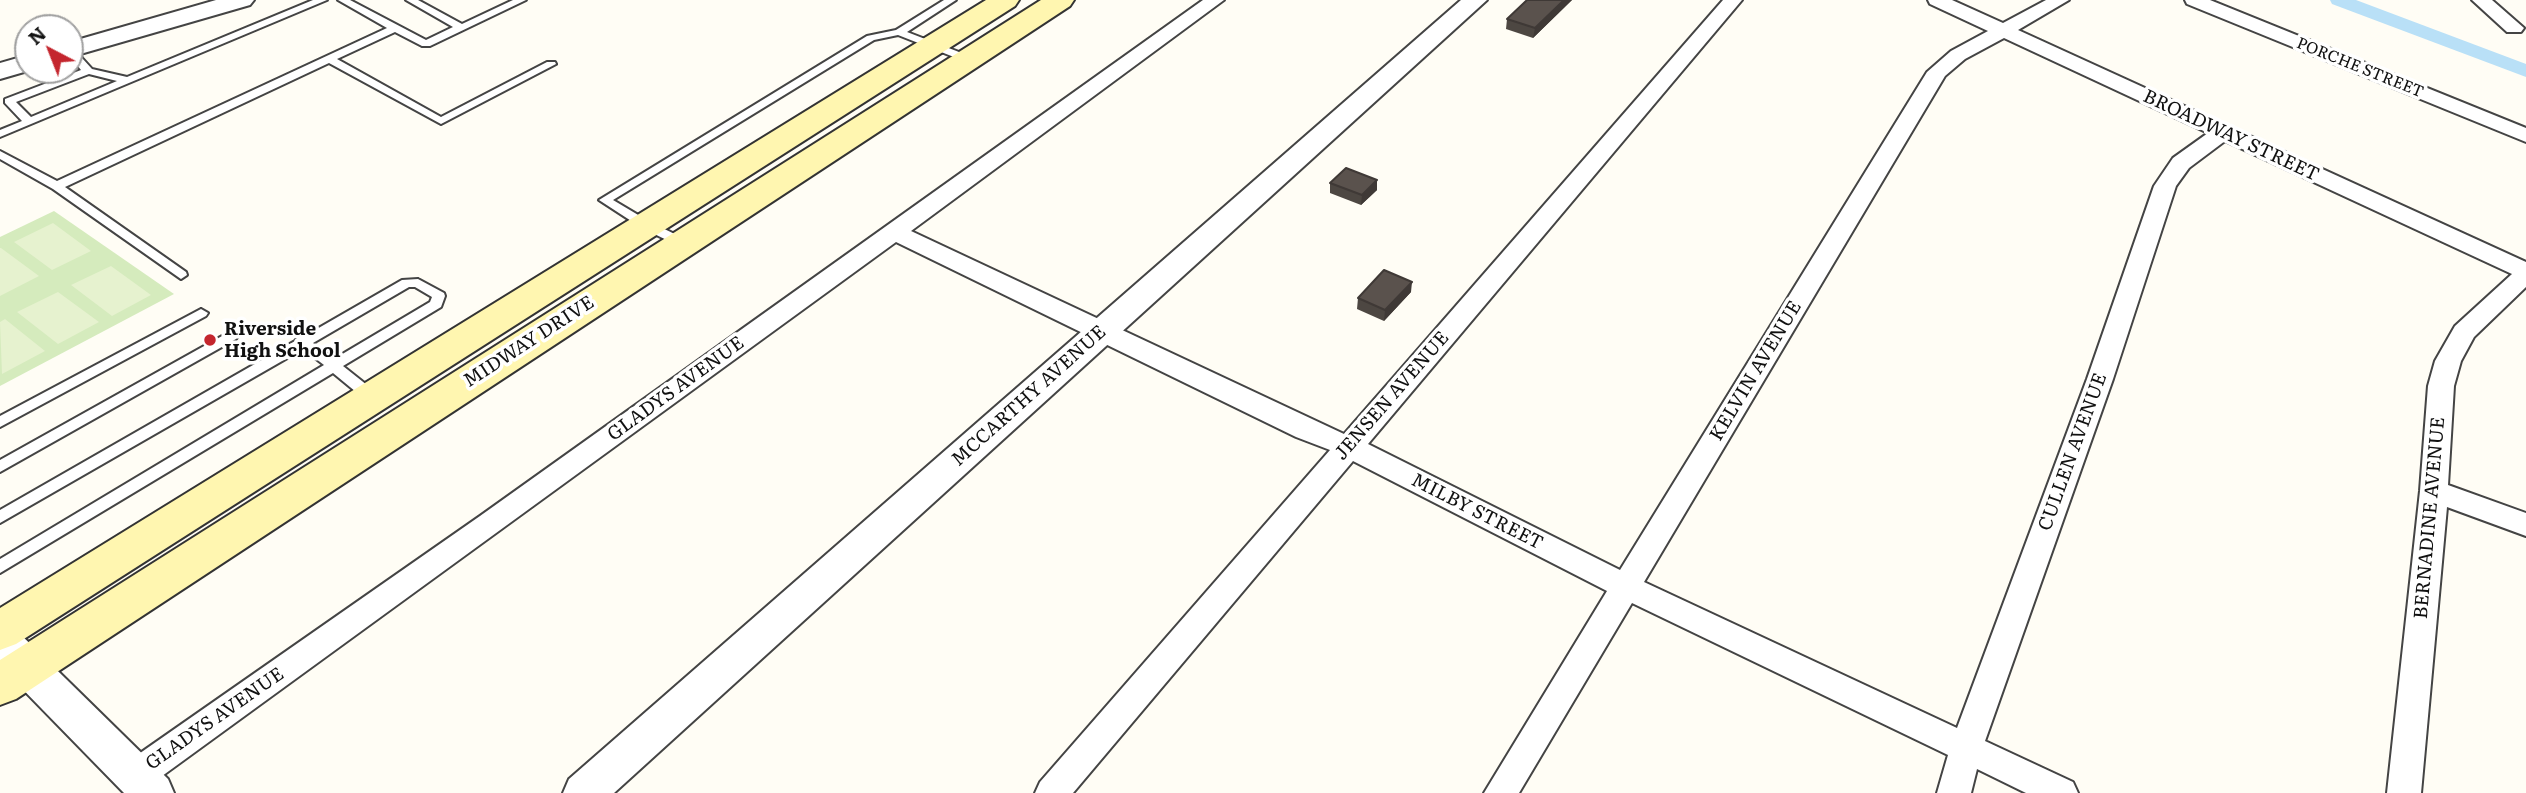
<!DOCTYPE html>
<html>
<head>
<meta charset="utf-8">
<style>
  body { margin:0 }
  #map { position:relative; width:2526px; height:793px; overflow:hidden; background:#fffdf5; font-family:Literata,serif }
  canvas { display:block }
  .north { position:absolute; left:14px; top:14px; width:70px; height:70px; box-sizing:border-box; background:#fff; border:2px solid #a0a0a0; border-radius:50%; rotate:318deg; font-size:19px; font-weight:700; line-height:28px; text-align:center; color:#111 }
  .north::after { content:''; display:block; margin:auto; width:24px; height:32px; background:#c4262e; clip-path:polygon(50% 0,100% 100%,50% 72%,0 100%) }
</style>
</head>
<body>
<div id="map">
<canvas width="2526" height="793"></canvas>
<div class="north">N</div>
</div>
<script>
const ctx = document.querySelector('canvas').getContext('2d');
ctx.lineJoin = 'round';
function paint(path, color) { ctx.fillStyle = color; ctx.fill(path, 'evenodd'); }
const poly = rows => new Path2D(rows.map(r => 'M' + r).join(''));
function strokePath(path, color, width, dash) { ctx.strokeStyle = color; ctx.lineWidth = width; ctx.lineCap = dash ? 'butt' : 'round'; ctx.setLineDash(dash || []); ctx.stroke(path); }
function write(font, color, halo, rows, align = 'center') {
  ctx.font = font + ' Literata,serif'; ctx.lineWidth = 7; ctx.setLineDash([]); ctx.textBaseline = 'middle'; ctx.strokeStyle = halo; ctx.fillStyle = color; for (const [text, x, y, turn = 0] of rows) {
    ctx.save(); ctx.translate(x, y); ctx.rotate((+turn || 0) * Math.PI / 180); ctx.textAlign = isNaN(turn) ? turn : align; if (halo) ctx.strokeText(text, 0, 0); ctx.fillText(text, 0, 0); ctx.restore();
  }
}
paint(poly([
  [54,211,174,294,0,386,0,237]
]), '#d5ebbd');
paint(poly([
  [53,223,91,251,52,270,14,242],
  [0,248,1,248,39,276,0,296],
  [111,266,151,295,112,316,71,285],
  [58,292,99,322,58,344,17,312],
  [5,319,45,351,2,374,0,322]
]), '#e6f2cf');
paint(poly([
  [2330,0,2356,0,2526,64,2526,77,2332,4,2330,0]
]), '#b9e0f7');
const service = poly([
  [313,0,327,0,0,137,0,130,22,121,5,103,5,99,81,70,72,59,70,47,77,47,82,58,92,69,127,77,313,0],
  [89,74,117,81,31,117,16,102,89,74],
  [338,0,350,0,426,40,453,27,406,0,418,0,462,24,513,0,526,0,430,46,422,46,395,32,337,59,441,117,547,62,555,62,556,64,441,124,329,63,65,187,186,272,187,275,181,279,53,189,0,159,0,151,57,181,387,28,338,0],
  [944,0,956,0,907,32,972,57,972,61,964,61,898,35,874,40,613,200,650,222,687,240,689,243,687,246,679,246,642,228,599,200,867,36,896,30,944,0],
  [418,279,444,293,445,296,441,307,343,366,377,393,379,397,377,401,367,401,333,373,0,573,0,559,324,365,303,349,0,523,0,510,295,341,297,338,303,337,402,280,418,279],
  [409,287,415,287,432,297,430,302,334,359,313,343,409,287],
  [201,309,208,313,206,316,0,427,0,416,201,309],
  [231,331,238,336,236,339,0,472,0,460,231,331]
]);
const minor = poly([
  [1203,0,1224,0,911,231,1344,434,1723,0,1742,0,1368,444,1620,570,1927,72,1951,51,1988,31,1930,4,1928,0,1952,0,2003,23,2046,0,2069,0,2018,30,2526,262,2526,287,2474,337,2461,361,2454,386,2448,485,2526,513,2526,536,2447,507,2421,793,2387,793,2420,491,2428,386,2435,361,2455,326,2512,274,2225,141,2189,168,2176,186,2113,379,1985,741,2073,782,2078,793,2026,793,1977,769,1971,793,1937,793,1948,755,1632,603,1519,793,1484,793,1607,591,1353,461,1073,793,1035,793,1040,782,1330,450,1296,437,896,242,147,787,135,791,123,787,118,776,123,765,480,516,1203,0],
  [2004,38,2208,133,2173,158,2154,186,2087,379,1957,728,1644,582,1945,76,1965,59,2004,38],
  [2185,0,2210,0,2526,128,2526,142,2187,4,2185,0],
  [2472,0,2492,0,2524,28,2521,32,2507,32,2472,0]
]);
const tertiary = poly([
  [216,0,254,0,250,5,70,57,70,42,216,0],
  [1461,0,1487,0,614,793,563,793,569,779,1461,0],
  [28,55,28,70,31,70,0,79,0,63,28,55],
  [0,624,14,628,168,779,174,793,124,793,0,666,0,624]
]);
const secondary = poly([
  [986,0,1019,0,1015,6,16,644,0,650,0,608,986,0],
  [1041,0,1074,0,1070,6,16,699,0,705,0,660,1041,0]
]);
strokePath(service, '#444', 4);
strokePath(minor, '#444', 4);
strokePath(tertiary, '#444', 4);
strokePath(secondary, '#333', 4);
paint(service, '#fff');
paint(minor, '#fff');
paint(tertiary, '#fff');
paint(secondary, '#fff6b0');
paint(poly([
  [1527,0,1572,0,1533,38,1506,29,1507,19],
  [1330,183,1377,190,1361,205,1330,193],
  [1411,292,1384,321,1357,309,1358,298]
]), '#4d4742');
paint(poly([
  [1564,0,1572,0,1533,38,1535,28],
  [1377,180,1377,190,1361,205,1362,195],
  [1412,282,1411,292,1384,321,1385,310]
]), '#3f3936');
const building = poly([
  [1527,0,1564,0,1535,28,1507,19,1527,0],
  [1346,168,1377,180,1362,195,1330,183,1346,168],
  [1384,270,1412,282,1385,310,1358,298,1384,270]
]);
paint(building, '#5a524d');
strokePath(building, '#3f3936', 2);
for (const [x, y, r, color] of [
  [210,340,7,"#c4262e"]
]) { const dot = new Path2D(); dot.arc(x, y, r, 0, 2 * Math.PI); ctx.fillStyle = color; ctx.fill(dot); strokePath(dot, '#fff', 2.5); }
write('16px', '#111', '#fff', [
  ["PORCHE STREET",2360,68,22]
]);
write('19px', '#111', '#fff', [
  ["BROADWAY STREET",2231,136,25],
  ["MIDWAY DRIVE",529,342,-33],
  ["KELVIN AVENUE",1756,371,-59],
  ["GLADYS AVENUE",676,389,-36],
  ["MCCARTHY AVENUE",1029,396,-42],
  ["JENSEN AVENUE",1392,396,-49],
  ["CULLEN AVENUE",2073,452,-70],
  ["MILBY STREET",1477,512,27],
  ["BERNADINE AVENUE",2430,518,-85],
  ["GLADYS AVENUE",215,719,-35]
]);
write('bold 19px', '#111', '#fff', [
  ["Riverside",224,329],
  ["High School",224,351]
], 'left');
</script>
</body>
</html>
